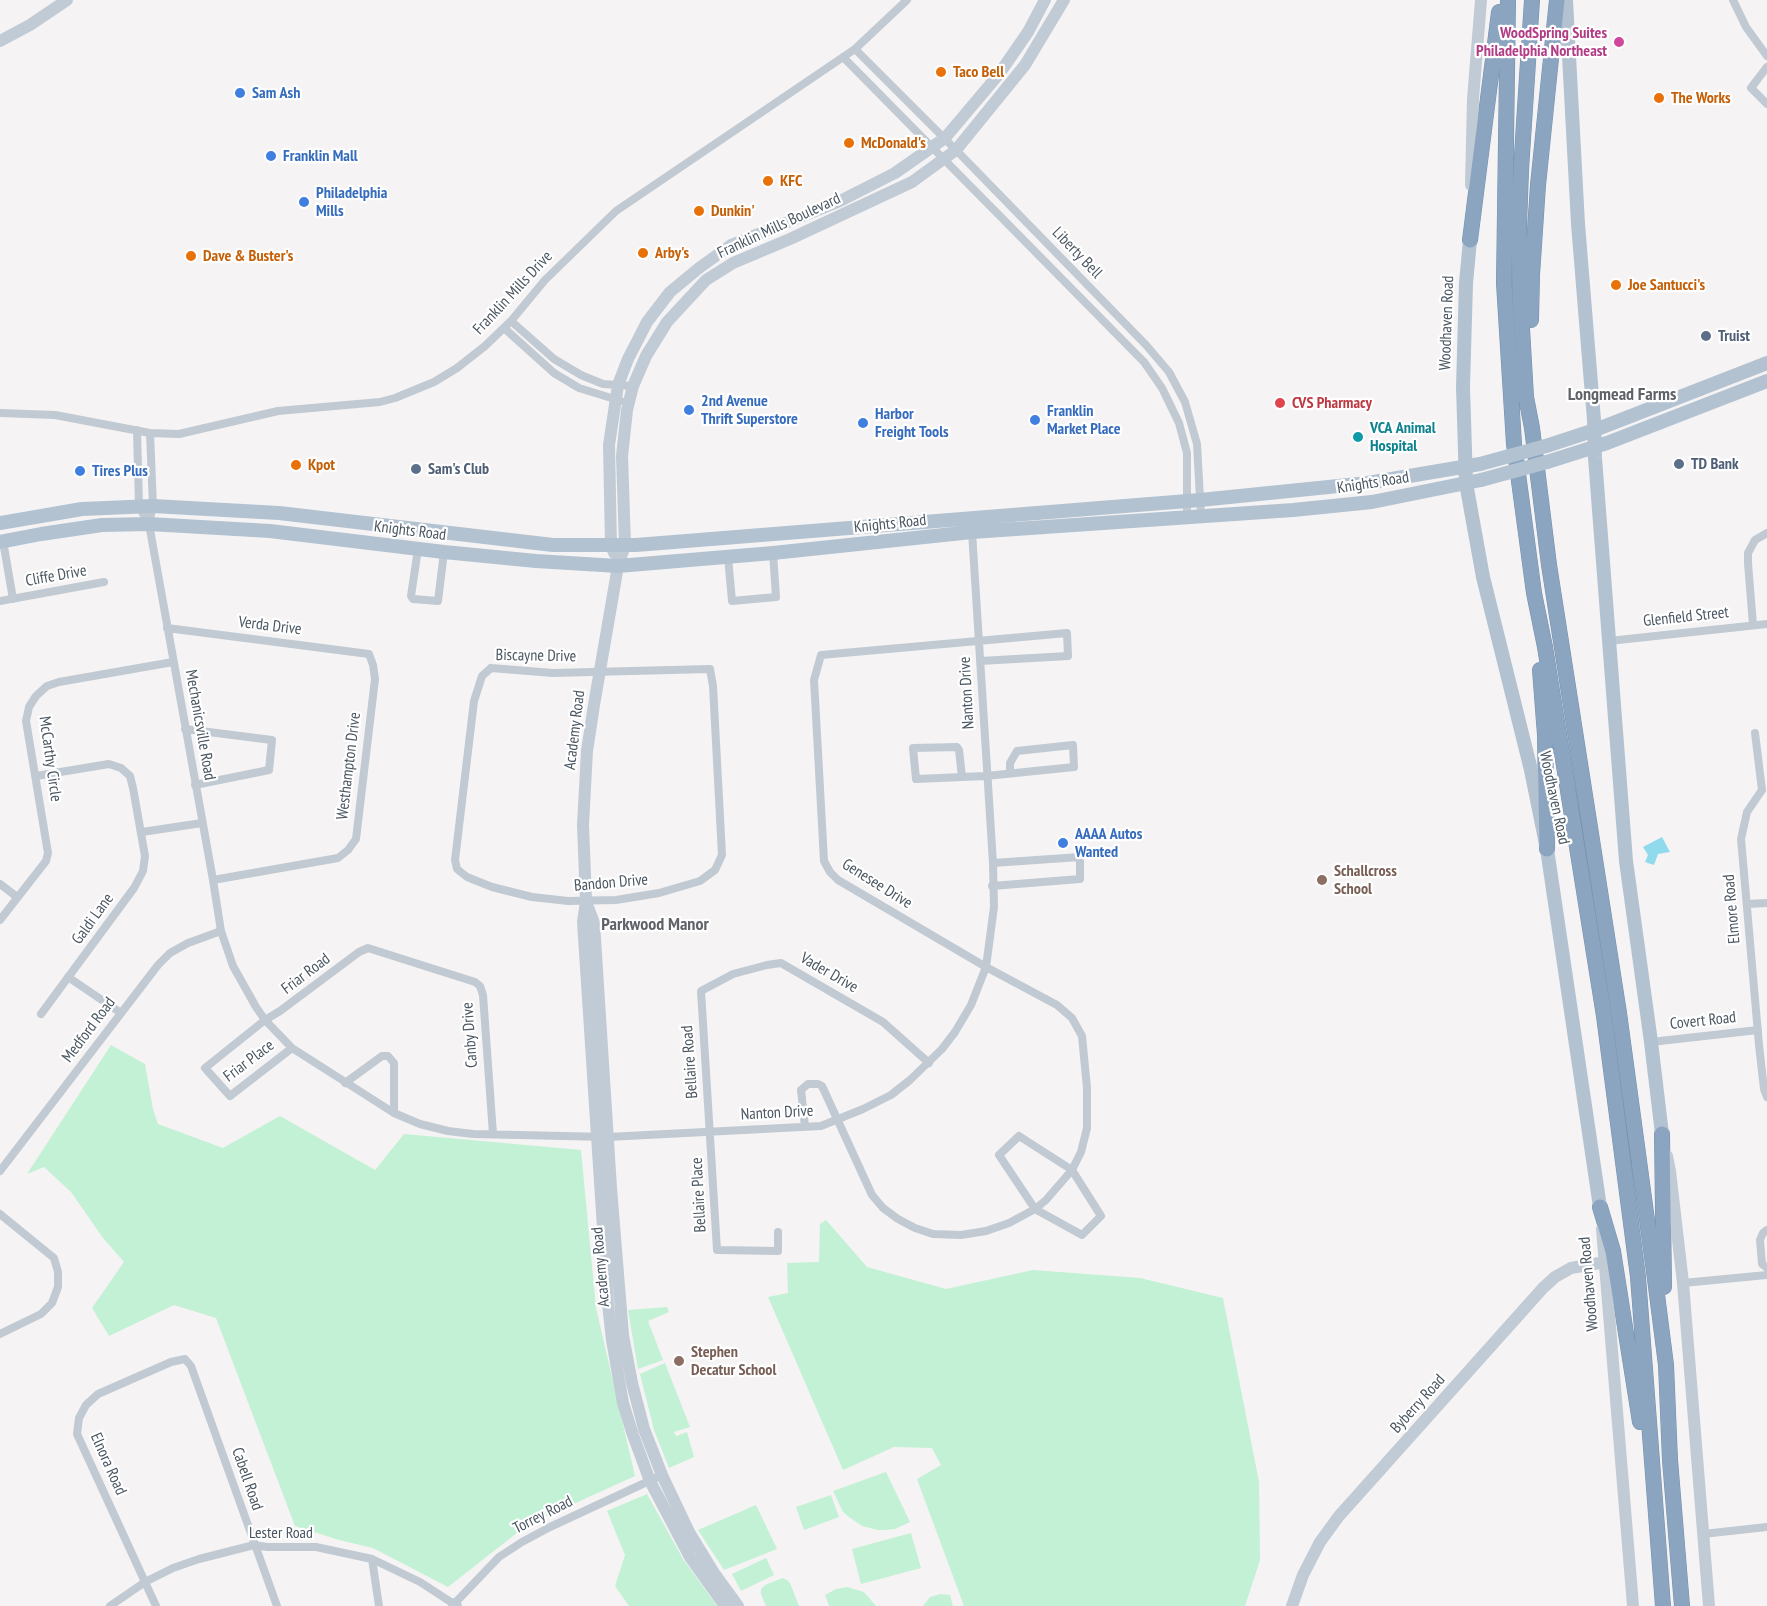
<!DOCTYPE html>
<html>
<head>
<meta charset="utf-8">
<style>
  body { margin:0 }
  canvas { display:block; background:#f5f3f3 }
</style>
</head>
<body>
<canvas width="1767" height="1606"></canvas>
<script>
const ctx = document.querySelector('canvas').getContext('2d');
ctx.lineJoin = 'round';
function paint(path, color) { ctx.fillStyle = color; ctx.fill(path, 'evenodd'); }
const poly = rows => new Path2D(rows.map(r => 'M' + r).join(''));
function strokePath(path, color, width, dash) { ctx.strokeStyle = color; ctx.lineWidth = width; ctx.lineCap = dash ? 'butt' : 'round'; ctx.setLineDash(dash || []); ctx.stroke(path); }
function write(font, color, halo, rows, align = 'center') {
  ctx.font = font + ' "PT Sans Narrow",sans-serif'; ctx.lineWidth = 4.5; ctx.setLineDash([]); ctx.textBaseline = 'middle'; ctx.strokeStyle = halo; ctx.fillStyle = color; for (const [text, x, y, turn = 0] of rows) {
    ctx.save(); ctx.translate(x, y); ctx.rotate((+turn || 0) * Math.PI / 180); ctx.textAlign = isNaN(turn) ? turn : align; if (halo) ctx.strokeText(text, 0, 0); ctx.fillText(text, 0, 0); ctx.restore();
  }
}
paint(poly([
  [111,1045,145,1064,153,1109,158,1124,223,1148,280,1116,375,1170,404,1134,581,1150,596,1308,635,1476,527,1525,448,1587,373,1548,339,1540,295,1526,216,1318,174,1305,109,1336,92,1308,124,1262,103,1238,71,1192,44,1167,27,1174],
  [826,1220,867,1267,946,1289,1033,1270,1140,1278,1223,1298,1259,1482,1260,1560,1245,1606,964,1606,917,1479,941,1465,932,1448,894,1447,843,1470,768,1297,788,1293,787,1263,819,1262,820,1224],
  [667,1307,669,1312,648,1321,663,1360,638,1369,628,1310],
  [665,1363,690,1427,674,1432,676,1436,687,1432,694,1457,669,1468,654,1430,640,1374],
  [886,1472,910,1522,895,1529,886,1530,878,1530,862,1526,849,1517,843,1512,833,1491],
  [647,1494,683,1559,717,1606,629,1606,615,1586,625,1555,607,1511],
  [831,1495,839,1517,804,1530,796,1507],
  [756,1505,777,1549,724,1570,698,1530],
  [911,1533,921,1568,861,1584,852,1549],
  [766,1558,774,1575,741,1591,732,1574],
  [783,1578,787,1580,790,1583,799,1606,766,1606,761,1594,761,1589,765,1585],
  [847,1587,864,1592,876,1606,829,1606,825,1595,836,1589],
  [940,1594,950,1595,953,1606,923,1606,930,1597]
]), '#c3f1d5');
paint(poly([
  [1662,837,1670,852,1658,854,1654,865,1645,862,1648,855,1643,847]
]), '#90daee');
const highway = poly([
  [1508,0,1504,283,1514,444,1534,593,1545,647,1604,1016,1638,1277,1663,1606],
  [1532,0,1521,170,1519,226,1520,294,1526,397,1532,428,1549,565,1619,1013,1655,1279,1666,1365,1670,1460,1682,1606],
  [1470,240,1499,12],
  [1531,320,1532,275,1538,185,1557,0],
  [1540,670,1545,735,1547,849],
  [1662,1134,1664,1287],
  [1600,1207,1613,1251,1640,1422]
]);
strokePath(highway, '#7690ad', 16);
strokePath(poly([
  [1733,0,1746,27,1767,56],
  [855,49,956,150,1146,345,1169,372,1185,402,1197,444,1201,516],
  [843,57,1144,362,1162,388,1179,423,1187,453,1187,517],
  [1767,67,1751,88,1767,104],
  [511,321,554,359,581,375,603,384,633,386],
  [504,328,554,373,579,388,621,401],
  [0,413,55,415,150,433,179,434,278,411,380,402,395,398,434,382,457,368,485,346,511,321,545,280,616,211,855,49,907,0],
  [137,430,139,507,149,524,213,880,221,931,233,966,256,1007,265,1020,292,1048,394,1113,420,1124,448,1131,473,1134,608,1137,821,1126,863,1109,891,1095,910,1080,942,1049,955,1032,971,1005,986,967,994,907,993,863,972,532],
  [149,524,153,506,150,433],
  [3,541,13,599],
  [418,549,411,596,413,599,438,601,444,552],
  [728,557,732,601,776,597,773,553],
  [0,601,104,582],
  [1753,625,1748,563,1748,553,1755,540,1767,533],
  [167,628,369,654,373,665,375,679,356,839,348,850,338,858,213,880],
  [1609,641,1767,624],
  [491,668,553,673,710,669,713,686,722,855,715,870,700,881,659,893,616,900,568,901,532,897,492,887,467,877,457,869,455,860,474,701,482,676,491,668],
  [185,729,272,740,269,770,195,785],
  [1755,733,1762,790],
  [36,776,109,764,121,768,130,776,133,788,145,856,143,871,134,888,41,1014],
  [962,777,959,750,957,747,913,748,916,779,962,777,986,776,1074,767,1073,745,1017,751,1010,763,1010,773],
  [1762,790,1747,812,1741,839,1759,1045,1764,1089,1767,1097],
  [142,832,202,823],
  [0,884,17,897],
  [992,886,1080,879,1080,857,993,863],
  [1747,904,1767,903],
  [0,920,46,861,48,853,26,721,29,707,36,696,47,686,59,682,173,662],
  [68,977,121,1013],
  [1651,1042,1758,1030],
  [292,1048,230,1096,205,1068,265,1020,280,1011,359,952,368,948,475,982,480,986,483,995,493,1134],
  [345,1083,382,1056,388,1056,394,1063,394,1113],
  [805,1127,801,1090,808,1084,818,1084,822,1086,872,1195,883,1208,898,1219,915,1228,933,1234,961,1235,986,1231,1009,1223,1035,1209,1046,1200,1072,1170,1081,1152,1087,1128,1087,1088,1082,1036,1072,1018,1057,1005,986,967,838,880,830,872,824,861,814,680,821,655,1067,633,1068,656,980,661],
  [1019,1136,1072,1170,1101,1216,1082,1235,1035,1209,999,1155,1019,1136],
  [0,1171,158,965,170,953,188,943,221,931],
  [0,1214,54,1258,58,1272,58,1287,52,1303,41,1314,0,1334],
  [1767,1230,1763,1233,1760,1240,1762,1264,1767,1268],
  [778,1232,778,1251,717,1250,701,991,733,974,767,965,781,963,883,1022,929,1063],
  [1683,1283,1767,1275],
  [1703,1534,1767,1527],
  [372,1559,379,1606],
  [110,1606,145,1582,173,1568,199,1559,254,1545,267,1547,316,1547,372,1559,420,1582,454,1604,499,1557,522,1542,550,1527,662,1475],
  [156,1606,77,1434,79,1418,86,1405,98,1394,171,1362,185,1359,191,1366,277,1606]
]), '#c1cad2', 8);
strokePath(poly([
  [0,41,30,25,67,0],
  [1471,185,1473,99,1481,0],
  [614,553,611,545,609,445,618,385,628,359,647,322,670,292,699,268,731,245,840,201,895,173,945,138,999,74,1028,32,1045,0],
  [586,902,594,923,611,1188,623,1335,632,1383,644,1429,662,1475,689,1532,714,1573,738,1606],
  [1667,1156,1670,1171,1683,1283,1709,1606],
  [1602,1229,1633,1606],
  [454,1604,456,1606],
  [725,1606,690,1557,650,1481,633,1435,623,1403,612,1340,608,1304,583,922,586,901,583,825,587,751,594,705,618,566,625,545,622,456,627,410,633,386,646,356,667,322,706,280,733,263,790,239,912,182,956,150,1025,65,1064,0],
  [1292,1606,1303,1575,1320,1542,1339,1516,1543,1288,1555,1277,1571,1268,1605,1262]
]), '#c1cbd6', 12);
strokePath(poly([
  [1566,0,1578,224,1594,420,1595,458,1626,861,1651,1042,1662,1134],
  [1470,240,1466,283,1463,387,1466,483,1483,577,1531,770,1547,849,1600,1207],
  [1546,446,1595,430,1767,363],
  [1547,462,1607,443,1767,381],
  [0,523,82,509,153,506,279,513,553,545,636,545,1200,500,1368,483,1480,464],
  [0,542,41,534,102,525,149,524,270,531,444,552,536,561,618,566,773,553,972,532,1293,510,1372,502,1481,480]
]), '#b3c2d1', 14);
strokePath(highway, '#8ba5c1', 15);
strokePath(poly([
  [1480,464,1546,446],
  [1481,480,1547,462]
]), '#b3c2d1', 14);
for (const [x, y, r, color] of [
  [1619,42,6,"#d1479c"],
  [941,72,6,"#e8710a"],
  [240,93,6,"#3f7fe0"],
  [1659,98,6,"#e8710a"],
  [849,143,6,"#e8710a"],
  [271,156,6,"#3f7fe0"],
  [768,181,6,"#e8710a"],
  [304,202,6,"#3f7fe0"],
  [699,211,6,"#e8710a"],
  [643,253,6,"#e8710a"],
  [191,256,6,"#e8710a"],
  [1616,285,6,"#e8710a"],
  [1706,336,6,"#5c6f8a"],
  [1280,403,6,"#e0444e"],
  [689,410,6,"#3f7fe0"],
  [1035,420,6,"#3f7fe0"],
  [863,423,6,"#3f7fe0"],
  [1358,437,6,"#0f9aa8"],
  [1679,464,6,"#5c6f8a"],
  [296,465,6,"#e8710a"],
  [416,469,6,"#5c6f8a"],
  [80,471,6,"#3f7fe0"],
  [1063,843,6,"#3f7fe0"],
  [1322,880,6,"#8d6e63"],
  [679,1361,6,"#8d6e63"]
]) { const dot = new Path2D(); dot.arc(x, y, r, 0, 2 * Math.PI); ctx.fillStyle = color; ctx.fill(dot); strokePath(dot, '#fff', 2); }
write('bold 16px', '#b23c85', '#fff', [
  ["WoodSpring Suites",1607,33],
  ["Philadelphia Northeast",1607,51]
], 'right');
write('bold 16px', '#c56008', '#fff', [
  ["Taco Bell",953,72],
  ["The Works",1671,98],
  ["McDonald's",861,143],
  ["KFC",780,181],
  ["Dunkin'",711,211],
  ["Arby's",655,253],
  ["Dave & Buster's",203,256],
  ["Joe Santucci's",1628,285],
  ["Kpot",308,465]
], 'left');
write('bold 16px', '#366cbe', '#fff', [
  ["Sam Ash",252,93],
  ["Franklin Mall",283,156],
  ["Philadelphia",316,193],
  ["Mills",316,211],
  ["2nd Avenue",701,401],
  ["Thrift Superstore",701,419],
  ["Franklin",1047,411],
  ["Market Place",1047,429],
  ["Harbor",875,414],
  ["Freight Tools",875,432],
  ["Tires Plus",92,471],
  ["AAAA Autos",1075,834],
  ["Wanted",1075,852]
], 'left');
write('16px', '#4a5661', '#fff', [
  ["Franklin Mills Boulevard",779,226,-25],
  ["Liberty Bell",1077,253,46],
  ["Franklin Mills Drive",513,293,-47],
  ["Woodhaven Road",1447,323,-88],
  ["Knights Road",1373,483,-9],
  ["Knights Road",890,524,-6],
  ["Knights Road",410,531,7],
  ["Cliffe Drive",56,576,-10],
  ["Glenfield Street",1686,617,-6],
  ["Verda Drive",270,626,7],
  ["Biscayne Drive",536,656,1],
  ["Nanton Drive",967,693,-93],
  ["Mechanicsville Road",200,725,80],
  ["Academy Road",575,730,-83],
  ["McCarthy Circle",50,759,82],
  ["Westhampton Drive",349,766,-83],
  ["Woodhaven Road",1554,798,78],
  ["Bandon Drive",611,883,-5],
  ["Genesee Drive",877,884,32],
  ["Elmore Road",1732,909,-95],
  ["Galdi Lane",93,919,-54],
  ["Vader Drive",829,973,30],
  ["Friar Road",306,974,-37],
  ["Covert Road",1703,1021,-6],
  ["Medford Road",89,1030,-53],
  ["Canby Drive",470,1035,-94],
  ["Friar Place",249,1061,-37],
  ["Bellaire Road",690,1062,-94],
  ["Nanton Drive",777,1113,-3],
  ["Bellaire Place",699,1195,-93],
  ["Academy Road",601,1267,-95],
  ["Woodhaven Road",1589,1284,-95],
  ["Byberry Road",1418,1404,-48],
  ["Elnora Road",108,1464,66],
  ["Cabell Road",247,1479,71],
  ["Torrey Road",543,1515,-27],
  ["Lester Road",281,1533]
]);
write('bold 16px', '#4e5e75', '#fff', [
  ["Truist",1718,336],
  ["TD Bank",1691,464],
  ["Sam's Club",428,469]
], 'left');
write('bold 16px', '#be3a42', '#fff', [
  ["CVS Pharmacy",1292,403]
], 'left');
write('bold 16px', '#0d838f', '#fff', [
  ["VCA Animal",1370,428],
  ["Hospital",1370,446]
], 'left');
write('bold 16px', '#785e54', '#fff', [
  ["Schallcross",1334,871],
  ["School",1334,889],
  ["Stephen",691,1352],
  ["Decatur School",691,1370]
], 'left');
write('bold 18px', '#5f6368', '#fff', [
  ["Longmead Farms",1622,395],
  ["Parkwood Manor",655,925]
]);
</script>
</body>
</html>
